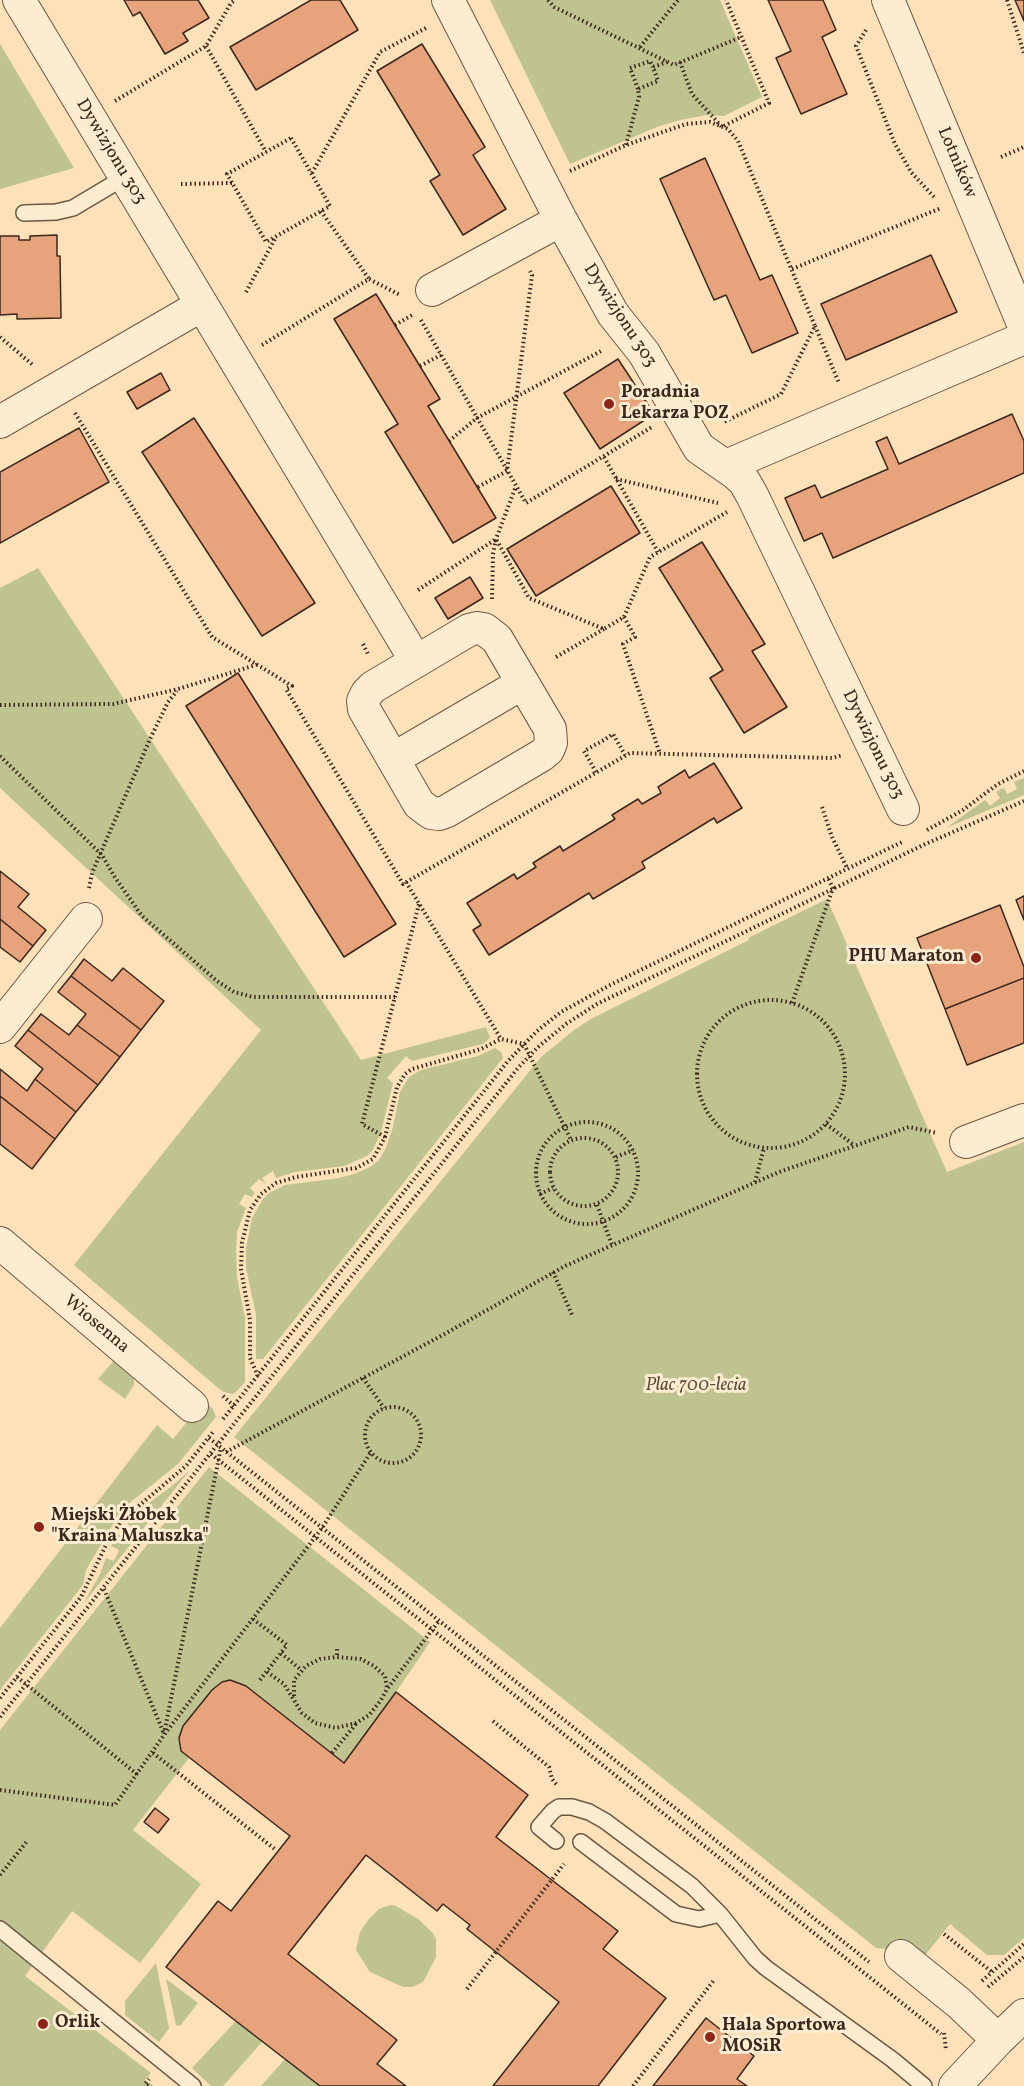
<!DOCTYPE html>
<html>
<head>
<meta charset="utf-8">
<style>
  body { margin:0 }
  canvas { display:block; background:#fde1b8 }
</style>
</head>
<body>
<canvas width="1024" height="2086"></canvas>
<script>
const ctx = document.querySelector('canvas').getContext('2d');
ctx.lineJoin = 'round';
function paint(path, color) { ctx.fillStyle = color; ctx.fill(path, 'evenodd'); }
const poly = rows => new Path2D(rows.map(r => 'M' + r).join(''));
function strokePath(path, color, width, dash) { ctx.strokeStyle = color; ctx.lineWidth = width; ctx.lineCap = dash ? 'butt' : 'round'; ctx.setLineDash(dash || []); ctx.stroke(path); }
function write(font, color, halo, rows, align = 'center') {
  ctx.font = font + ' Vollkorn,serif'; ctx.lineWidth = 6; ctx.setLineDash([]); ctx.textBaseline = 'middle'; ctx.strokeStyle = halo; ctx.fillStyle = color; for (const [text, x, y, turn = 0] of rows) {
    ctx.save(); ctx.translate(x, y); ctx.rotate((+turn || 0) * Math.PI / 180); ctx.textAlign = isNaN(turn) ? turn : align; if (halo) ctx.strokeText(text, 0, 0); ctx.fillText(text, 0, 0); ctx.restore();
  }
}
paint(poly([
  [490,0,720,0,762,97,724,116,707,115,680,120,657,127,570,164],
  [0,44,74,168,0,189],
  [38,568,361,1060,486,1027,490,1038,483,1044,412,1061,406,1056,387,1078,393,1083,381,1132,373,1150,367,1156,344,1166,295,1172,276,1178,273,1171,262,1178,266,1184,259,1179,250,1188,255,1193,252,1197,245,1194,239,1204,246,1208,237,1232,236,1249,237,1277,245,1318,245,1382,236,1392,233,1394,224,1392,217,1387,74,1265,261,1030,0,788,0,588],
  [1024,778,1024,795,946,828,985,800,990,806,1000,798,996,792,999,790,1004,788,1007,794,1017,789,1014,782],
  [827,899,947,1172,1024,1142,1024,1938,1004,1955,987,1955,950,1924,922,1959,913,1951,876,1948,234,1437,541,1057,574,1030,591,1019,749,940,748,938],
  [495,1048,501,1052,503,1058,263,1359,256,1359,256,1315,246,1268,246,1248,252,1218,263,1199,269,1193,285,1185,339,1178,354,1174,370,1167,379,1160,386,1148,393,1127,400,1092,409,1077,421,1070,478,1056],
  [116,1358,134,1374,134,1385,125,1399,98,1379],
  [204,1401,213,1409,216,1417,178,1464,122,1509,86,1570,83,1585,0,1690,0,1628,157,1425,173,1439],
  [209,1467,430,1642,396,1692,344,1763,246,1686,230,1680,222,1682,210,1692,183,1726,180,1734,181,1751,189,1758,133,1830,201,1884,140,1963,72,1911,25,1976,151,2073,145,2080,154,2086,0,2086,0,1730],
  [190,1470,83,1604,99,1576,106,1558,114,1561,119,1550,111,1546,116,1538,119,1534,126,1539,133,1529,127,1523,137,1513,143,1519,152,1511,146,1505,172,1486],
  [390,1905,396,1906,418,1919,432,1932,436,1939,436,1957,423,1982,412,1987,403,1987,370,1972,356,1950,360,1932,368,1920,379,1909],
  [156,1963,169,2028,159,2042,125,2015,125,2001],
  [166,1979,198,2003,180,2026,176,2025],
  [236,2021,262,2042,223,2086,211,2086,192,2068],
  [285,2059,320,2086,261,2086]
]), '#bec390');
const building = poly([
  [124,0,198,0,209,18,183,33,188,41,165,54,140,12,133,16,124,0],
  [311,0,340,0,358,30,256,90,230,47,311,0],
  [768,0,823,0,836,30,822,37,847,94,801,114,776,58,791,51,768,0],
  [1015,0,1024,0,1024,21,1015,0],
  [422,44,485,147,473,155,506,209,463,235,430,181,440,175,377,71,422,44],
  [705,158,760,280,772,275,798,333,752,353,726,295,714,300,660,179,705,158],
  [57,235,57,256,60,256,61,318,17,319,17,314,0,315,0,236,19,236,19,240,30,240,30,236,57,235],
  [931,255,957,312,846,360,821,304,931,255],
  [376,294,440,399,428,406,496,518,453,543,385,432,398,424,334,319,376,294],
  [618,359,654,414,600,449,564,393,618,359],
  [161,373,170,390,137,409,127,392,161,373],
  [1012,414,1024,441,1024,473,833,558,822,533,804,541,785,498,815,485,821,498,888,469,876,442,887,437,899,464,1012,414],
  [194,418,315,603,262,636,142,452,194,418],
  [79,428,109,482,0,543,0,472,79,428],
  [611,486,640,533,536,596,507,549,611,486],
  [702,542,765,644,752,651,787,707,744,733,710,678,723,670,659,568,702,542],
  [470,577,483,598,448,619,435,598,470,577],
  [238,673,396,924,344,957,186,706,238,673],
  [714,763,742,808,717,823,714,818,642,862,645,868,593,899,589,893,489,955,473,930,481,925,467,903,514,874,517,879,536,867,533,863,560,846,563,851,615,819,612,815,638,799,642,804,661,793,658,787,685,770,689,778,714,763],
  [0,871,29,894,18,907,46,930,33,946,0,919,0,871],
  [1024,896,1024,920,1016,900,1024,896],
  [1000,905,1024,967,1024,978,945,1009,917,938,1000,905],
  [0,919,33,946,20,962,0,947,0,919],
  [84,959,112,981,123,968,164,1001,141,1030,71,976,84,959],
  [71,976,141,1030,120,1057,77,1025,86,1014,58,992,71,976],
  [1024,978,1024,1043,967,1065,945,1009,1024,978],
  [41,1014,69,1035,77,1025,120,1057,98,1085,28,1030,41,1014],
  [28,1030,98,1085,76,1112,35,1079,43,1069,15,1046,28,1030],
  [0,1069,27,1091,35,1079,76,1112,55,1139,0,1096,0,1069],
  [0,1096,55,1139,32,1169,0,1144,0,1096],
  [230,1680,246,1686,344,1763,396,1692,528,1795,496,1837,618,1931,603,1949,666,1998,598,2086,493,2086,559,2002,467,1929,470,1925,443,1904,437,1911,366,1855,288,1954,397,2040,377,2064,406,2086,320,2086,166,1967,218,1901,231,1911,290,1836,181,1751,179,1738,183,1726,212,1690,222,1682,230,1680],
  [155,1808,169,1819,158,1833,144,1822,155,1808],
  [706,2018,754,2056,737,2079,747,2086,653,2086,706,2018]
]);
paint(building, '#e7a37c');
strokePath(building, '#3c271d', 1.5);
const service = poly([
  [24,213,56,212,73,208,125,177],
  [556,1841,539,1827,553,1811,559,1807,572,1807,589,1812,605,1821,692,1886,720,1914],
  [581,1842,676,1914,699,1919,720,1914,755,1958,766,1968,893,2060,924,2086],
  [0,1929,193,2086]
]);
const minor = poly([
  [19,0,416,661],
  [448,0,561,220,613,314,644,353,699,448,735,473,744,481,752,495,903,809],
  [888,0,1024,326],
  [432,290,561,220],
  [0,422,202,305],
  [726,466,1024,338],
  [477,628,484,629,497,639,550,729,551,743,548,750,542,755,447,811,439,814,431,813,419,804,364,709,363,701,367,693,373,687,469,630,477,628],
  [393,759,523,683],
  [0,1027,86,919],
  [966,1142,1024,1120],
  [0,1243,192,1406],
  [901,1956,959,2003,998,2040],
  [955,2086,998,2040,1024,2015]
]);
strokePath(service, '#6c5644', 18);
strokePath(minor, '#6c5644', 34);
strokePath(poly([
  [548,0,554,7,674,65,741,37],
  [1007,0,1024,53],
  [866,30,856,46,895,144,911,172,934,197],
  [206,46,266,152],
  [640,47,678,0],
  [680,62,692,94,722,127,769,103,726,0],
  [638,89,630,68,650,61,653,67],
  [115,101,206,46,231,3,235,0],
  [291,138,330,206,266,242,227,174,291,138],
  [626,145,639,97,638,89,658,81,653,67,667,62],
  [1001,157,1024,147],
  [570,171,626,145,686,124,710,122,728,129,738,141,815,326,781,394,722,423],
  [312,173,380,52,426,28],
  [181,184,232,183],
  [321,211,369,279],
  [792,269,941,208],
  [246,292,276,237],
  [421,320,526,503,652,427],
  [395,325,412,315],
  [815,326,839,383],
  [0,337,33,365],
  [262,345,369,279,400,295],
  [420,366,441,355],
  [75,413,212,637,292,686,286,689,403,884,630,753,832,758,843,755],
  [449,441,477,418,603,350],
  [604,457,658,552],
  [616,479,718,503],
  [478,487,507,471,532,275,530,271],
  [418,590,496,539,529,598,604,629,624,617,650,557,727,512],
  [492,599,493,554,496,539,516,486],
  [624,617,635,637,623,644,660,754],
  [363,644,368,654],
  [556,657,604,629],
  [0,705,113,704,178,689,259,664],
  [0,756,102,855,114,876,142,916,217,981,234,992,253,997,395,997],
  [596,772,584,751,604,740,613,734,625,755],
  [822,807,832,837,847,868],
  [927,830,963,810,998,784,1024,771],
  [406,882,501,1039],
  [89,888,92,873,150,739,168,702,177,691],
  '697 1074a74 74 0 1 1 148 0a74 74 0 1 1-148 0Z',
  [792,1003,833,888,828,878],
  '536 1173a51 51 0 1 1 102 0a51 51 0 1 1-102 0Z',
  [826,1124,854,1145],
  [385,1137,362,1124,419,904],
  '550 1172a34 34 0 1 1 68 0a34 34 0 1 1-68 0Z',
  [616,1157,633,1150],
  [755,1182,764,1148],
  [540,1194,553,1188],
  [597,1205,612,1245],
  [553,1272,573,1317],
  [258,1376,250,1358,250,1320,241,1269,242,1243,250,1210,261,1194,276,1183,296,1177,356,1168,373,1159,385,1137,397,1087,405,1074,412,1069,481,1049,501,1039,524,1044,571,1140],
  [363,1378,384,1408],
  [223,1396,234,1406],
  '365 1435a28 28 0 1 1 56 0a28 28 0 1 1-56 0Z',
  [223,1419,508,1061,537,1031,561,1012,612,984,904,841],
  [209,1438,869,1962],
  [226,1452,450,1331,565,1266,779,1172,909,1127,937,1133],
  [211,1454,941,2034],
  [104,1589,164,1734],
  [253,1619,287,1645,260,1680],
  [337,1649,337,1657],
  [281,1653,301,1670],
  [267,1672,284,1684,302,1713,315,1723,336,1728,356,1723,369,1715,381,1700,387,1689,439,1621],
  [17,1677,138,1775],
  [294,1696,294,1680,306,1666,320,1659,337,1657,361,1659,374,1666,385,1676,387,1688],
  [0,1698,81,1597,107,1543,122,1520,186,1466,213,1432],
  [0,1717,518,1068,538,1047,566,1024,597,1004,921,846,1024,801],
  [493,1721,549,1767,552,1779,557,1785],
  [164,1734,221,1447],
  [153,1753,276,1850],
  [332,1753,356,1724],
  [0,1790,115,1805,164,1735,322,1528,371,1452],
  [0,1875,28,1840],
  [944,1934,992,1972],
  [982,1981,1024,1944],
  [988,1987,1024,1957],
  [467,1989,564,1864],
  [944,2033,946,2050],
  [148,2086,145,2084,149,2079],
  [633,2086,714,1980]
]), '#3c271d', 4, [1.5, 3]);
strokePath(service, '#feecd1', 15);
strokePath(minor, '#feecd1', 32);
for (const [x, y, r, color] of [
  [609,404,6,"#8f2418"],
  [976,958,6,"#8f2418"],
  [39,1527,6,"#8f2418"],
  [43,2024,6,"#8f2418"],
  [710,2037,6,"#8f2418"]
]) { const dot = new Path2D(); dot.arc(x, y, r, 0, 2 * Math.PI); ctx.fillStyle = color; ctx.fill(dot); strokePath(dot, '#feecd1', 2); }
write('18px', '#3c271d', '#feecd1', [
  ["Dywizjonu 303",110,152,59],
  ["Lotników",956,163,67],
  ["Dywizjonu 303",619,316,57],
  ["Dywizjonu 303",872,745,64],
  ["Wiosenna",96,1325,40]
]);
write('bold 18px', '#3c271d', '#feecd1', [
  ["Poradnia",621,394],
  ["Lekarza POZ",621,415],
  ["PHU Maraton",964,958,"right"],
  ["Miejski Żłobek",51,1517],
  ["\"Kraina Maluszka\"",51,1538],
  ["Orlik",55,2024],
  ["Hala Sportowa",722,2027],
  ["MOSiR",722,2048]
], 'left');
write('italic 18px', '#5c4e3a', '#feecd1', [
  ["Plac 700-lecia",696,1387]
]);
</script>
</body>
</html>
